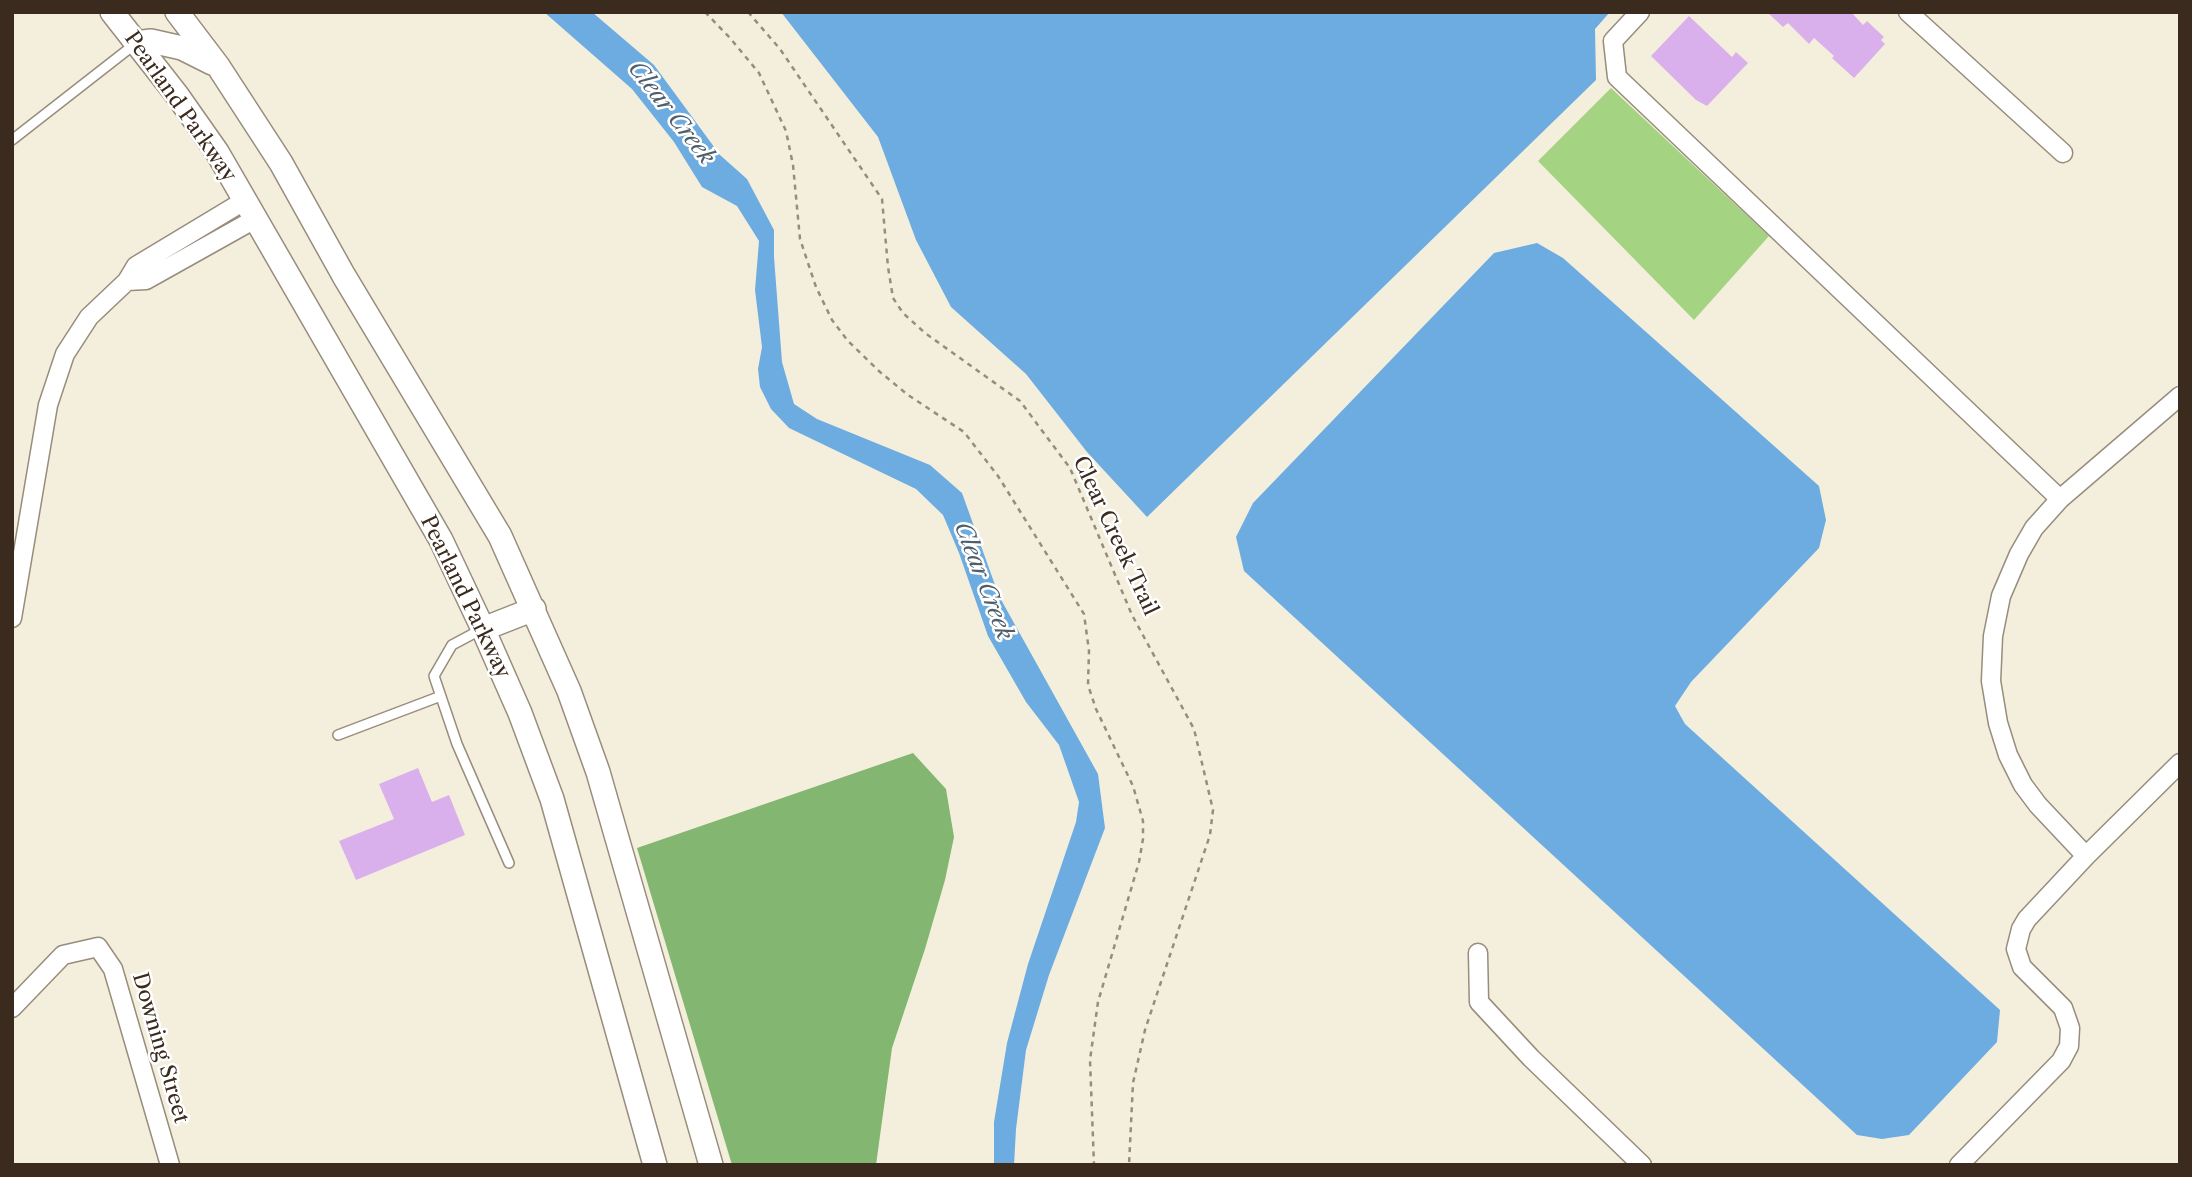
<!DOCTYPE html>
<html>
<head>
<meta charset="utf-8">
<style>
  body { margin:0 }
  #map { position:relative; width:2192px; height:1177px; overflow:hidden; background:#f4efdc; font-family:"Libre Caslon Text",serif }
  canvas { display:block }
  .frame { position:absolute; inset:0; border:14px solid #3b2a1e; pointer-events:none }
</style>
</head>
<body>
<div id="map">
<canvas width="2192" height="1177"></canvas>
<div class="frame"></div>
</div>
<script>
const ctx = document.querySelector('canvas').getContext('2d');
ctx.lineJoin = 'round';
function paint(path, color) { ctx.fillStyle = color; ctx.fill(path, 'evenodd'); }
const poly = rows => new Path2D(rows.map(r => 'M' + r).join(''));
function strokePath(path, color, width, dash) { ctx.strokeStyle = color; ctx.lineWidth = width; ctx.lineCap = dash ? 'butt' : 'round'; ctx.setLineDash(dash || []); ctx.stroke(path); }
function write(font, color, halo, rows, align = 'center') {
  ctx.font = font + ' "Libre Caslon Text",serif'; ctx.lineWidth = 5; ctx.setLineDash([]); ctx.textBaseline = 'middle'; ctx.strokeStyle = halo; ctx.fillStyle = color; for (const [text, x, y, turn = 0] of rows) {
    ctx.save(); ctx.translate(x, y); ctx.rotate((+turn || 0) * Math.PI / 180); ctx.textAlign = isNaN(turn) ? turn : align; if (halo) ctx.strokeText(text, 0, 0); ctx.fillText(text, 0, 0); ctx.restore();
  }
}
paint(poly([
  [1611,88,1769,236,1694,320,1538,161]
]), '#a4d482');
paint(poly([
  [913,753,946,789,954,837,945,880,925,949,892,1048,876,1165,732,1165,637,848]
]), '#83b670');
paint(poly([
  [544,12,592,12,654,65,720,155,747,179,774,230,774,257,782,362,794,404,817,419,930,465,962,493,999,596,1098,774,1105,828,1049,975,1026,1050,1016,1129,1014,1165,994,1165,994,1122,1007,1043,1028,964,1076,822,1079,802,1059,745,1026,702,988,636,959,553,943,515,916,489,789,428,771,409,760,387,758,369,762,347,755,290,759,241,737,206,702,187,674,142,632,89],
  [781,12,1610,12,1595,29,1596,80,1147,517,1087,452,1026,374,951,307,916,240,878,137],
  [1537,243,1563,258,1819,486,1826,520,1819,548,1691,682,1675,706,1685,724,2000,1010,1997,1042,1909,1135,1882,1139,1857,1135,1244,571,1236,537,1253,503,1494,253]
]), '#6dace0');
paint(poly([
  [1767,12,1851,12,1863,25,1867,21,1884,37,1881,40,1885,44,1854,78,1832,58,1834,56,1814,38,1809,44,1788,23,1783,27],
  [1689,16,1732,57,1736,52,1748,63,1707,106,1696,100,1651,56],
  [418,768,432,802,449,795,465,835,356,880,339,841,394,819,379,784]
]), '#dab0ec');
const lane = poly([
  [12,140,135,44],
  [482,629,452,645,434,676,457,744,509,863],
  [338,735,441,696]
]);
const street = poly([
  [1640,12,1613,41,1617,77,2060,499,2180,396],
  [1908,12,2063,153],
  [127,281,146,280,255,219],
  [2060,499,2034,528,2019,554,2001,596,1993,636,1991,681,1998,723,2008,755,2023,785,2038,805,2086,856,2180,763],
  [12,618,48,405,65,354,89,317,127,281,136,266,244,201],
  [1478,953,1479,1002,1531,1058,1642,1165],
  [12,1008,63,955,98,947,113,969,170,1165],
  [1959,1165,2061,1061,2069,1046,2070,1028,2063,1008,2022,967,2016,949,2021,929,2027,919,2086,856]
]);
const secondary = poly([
  [112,12,177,95,217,152,441,540,483,629,520,713,552,799,655,1165],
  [177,12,218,66,281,163,344,276,500,536,569,691,598,772,711,1165],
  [136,43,151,41,182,48,212,63],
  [483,629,534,609]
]);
strokePath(lane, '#988c7d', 12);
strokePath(street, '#988c7d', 21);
strokePath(secondary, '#988c7d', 26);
strokePath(poly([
  [705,12,730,38,759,73,786,131,793,165,800,239,816,287,832,320,848,341,880,372,908,395,964,432,998,476,1084,614,1089,651,1088,685,1096,709,1133,786,1143,821,1143,839,1139,862,1098,1002,1090,1060,1094,1165],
  [748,12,780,49,882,199,888,267,893,298,903,313,925,333,1020,401,1070,468,1132,615,1194,729,1213,810,1210,835,1145,1030,1133,1083,1129,1165]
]), '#988c7d', 2.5, [5, 5]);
strokePath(lane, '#fff', 9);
strokePath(street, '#fff', 18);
strokePath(secondary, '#fff', 23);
write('21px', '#3b2a1e', '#fff', [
  ["Pearland Parkway",180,107,55],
  ["Clear Creek Trail",1115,536,65],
  ["Pearland Parkway",465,597,64],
  ["Downing Street",160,1048,74]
]);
write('italic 23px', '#4f5e6c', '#fff', [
  ["Clear Creek",671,113,52],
  ["Clear Creek",983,581,69]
]);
</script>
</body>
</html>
